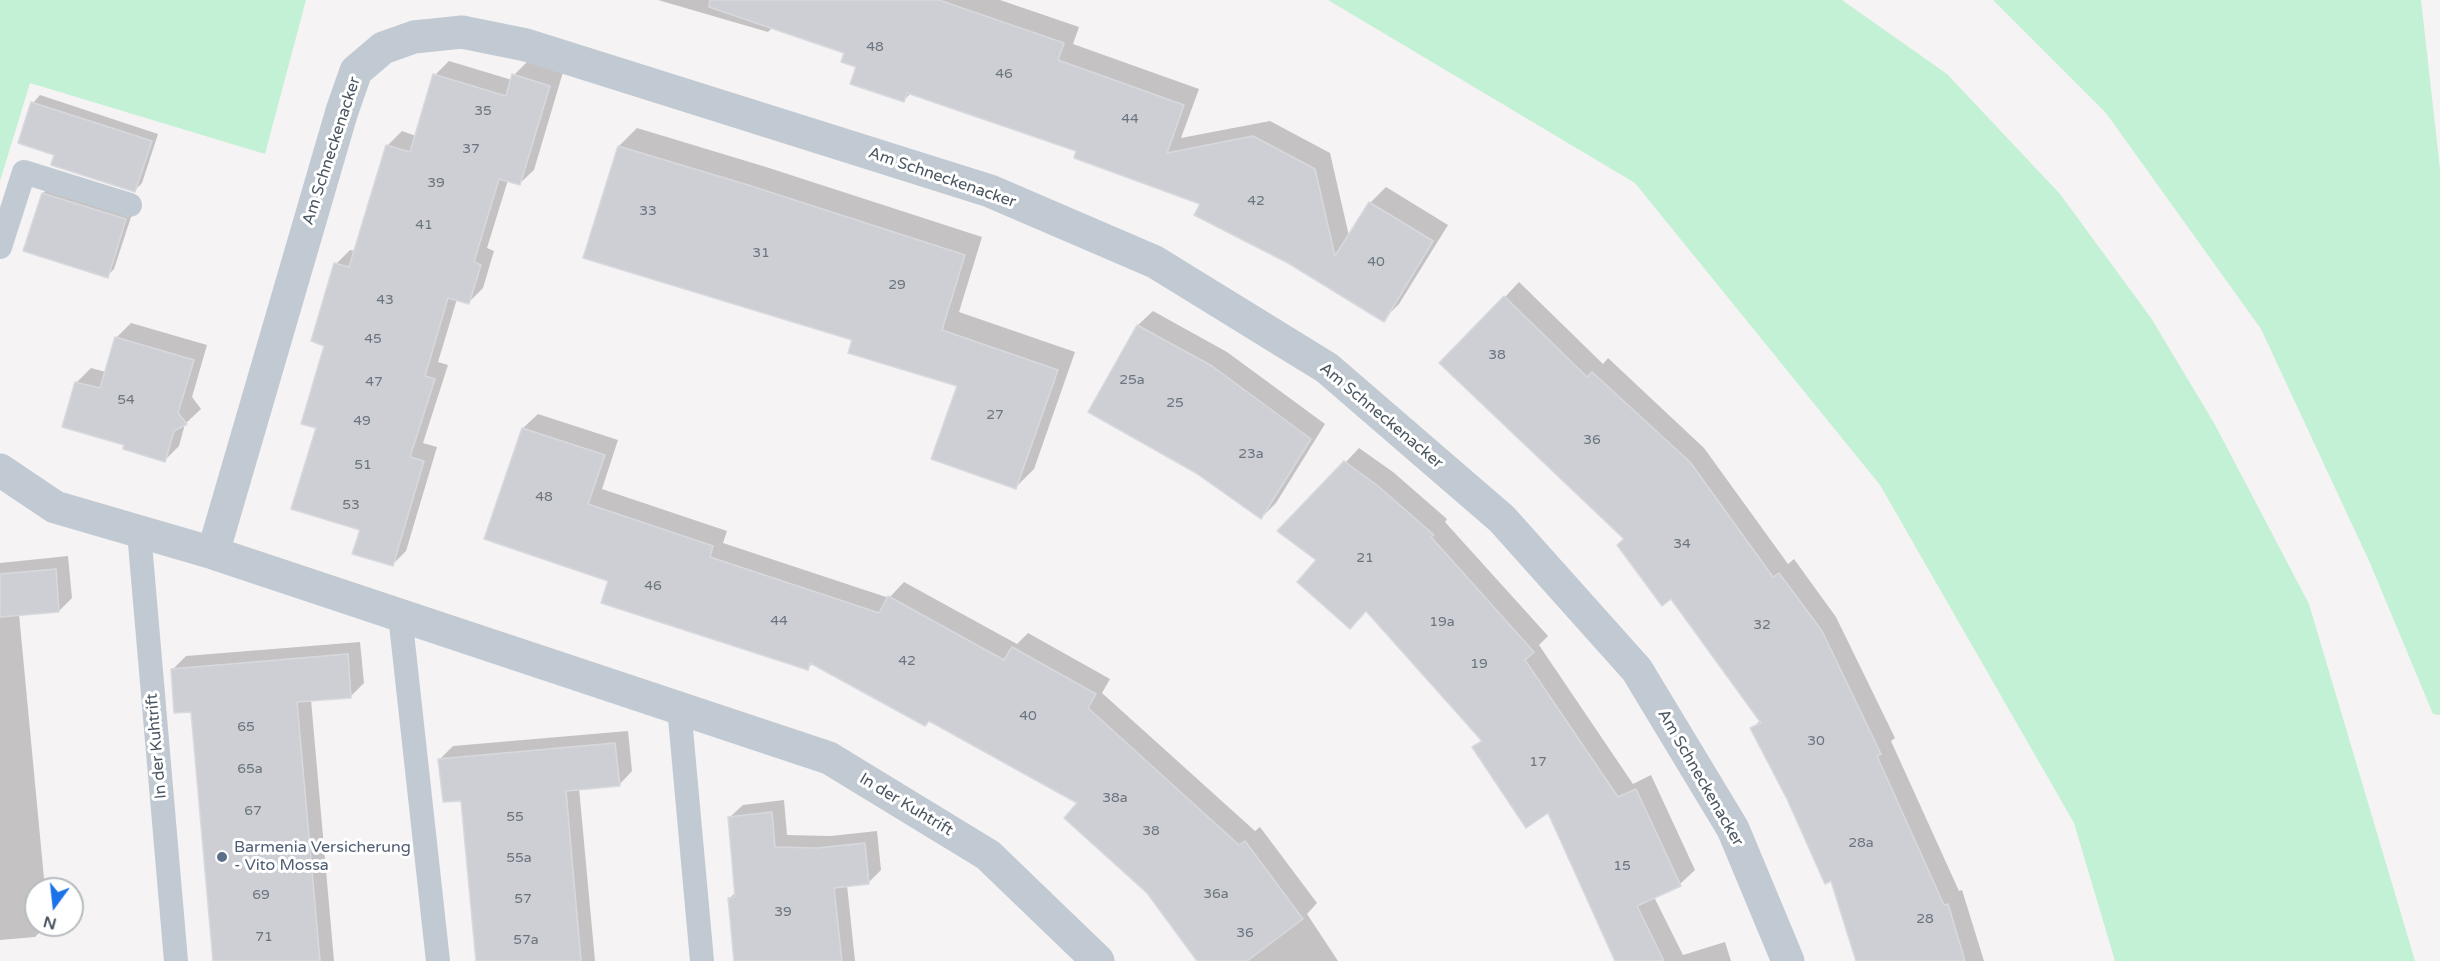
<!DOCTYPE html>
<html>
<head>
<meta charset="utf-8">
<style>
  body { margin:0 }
  #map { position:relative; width:2440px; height:961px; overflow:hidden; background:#f5f3f3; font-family:"Varela Round",sans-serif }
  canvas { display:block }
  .north { position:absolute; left:24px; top:877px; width:60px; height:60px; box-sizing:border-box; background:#fff; border:2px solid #b7bbc0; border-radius:50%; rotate:195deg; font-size:16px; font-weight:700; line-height:24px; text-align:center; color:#4a5661 }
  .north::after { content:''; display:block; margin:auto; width:21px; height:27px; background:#1a73e8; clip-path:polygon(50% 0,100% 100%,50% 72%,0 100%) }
</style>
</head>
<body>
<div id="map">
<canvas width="2440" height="961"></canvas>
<div class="north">N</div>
</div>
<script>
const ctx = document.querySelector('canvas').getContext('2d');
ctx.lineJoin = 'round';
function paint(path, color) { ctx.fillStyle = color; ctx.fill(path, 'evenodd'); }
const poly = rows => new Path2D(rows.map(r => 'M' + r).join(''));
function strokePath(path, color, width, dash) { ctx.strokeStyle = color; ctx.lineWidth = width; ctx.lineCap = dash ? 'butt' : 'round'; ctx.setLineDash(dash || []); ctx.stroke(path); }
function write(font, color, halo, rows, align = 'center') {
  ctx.font = font + ' "Varela Round",sans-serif'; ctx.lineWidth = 6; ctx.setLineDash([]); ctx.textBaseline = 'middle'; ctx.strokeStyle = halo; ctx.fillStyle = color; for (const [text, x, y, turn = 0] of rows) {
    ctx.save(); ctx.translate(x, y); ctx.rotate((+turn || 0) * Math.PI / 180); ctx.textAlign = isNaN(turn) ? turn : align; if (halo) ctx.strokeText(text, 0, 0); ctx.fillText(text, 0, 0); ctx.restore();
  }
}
paint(poly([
  [0,0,306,0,265,154,30,83,0,181],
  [1328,0,1842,0,1947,74,2060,194,2151,318,2214,423,2309,604,2415,961,2115,961,2074,823,1880,485,1635,183],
  [1993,0,2421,0,2440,169,2440,715,2433,714,2370,563,2261,329,2106,113]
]), '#c3f1d5');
paint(poly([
  [658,0,1000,0,1079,27,1073,44,1199,89,1181,138,1270,121,1330,153,1349,236,1370,203,1386,187,1448,225,1399,304,1383,320,1202,203,1078,151,911,93,904,100,858,66,846,52,773,27,768,32],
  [449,61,512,80,514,75,528,61,563,72,534,170,519,184,508,180,487,248,494,251,483,288,469,302,457,299,438,362,448,365,423,443,437,447,406,551,392,565,362,529,318,427,326,345,336,264,350,250,355,251,388,145,402,131,416,136,435,75],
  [40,95,158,134,142,183,135,190,56,154,33,103],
  [637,128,766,167,982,237,959,312,1075,352,1034,469,1016,487,959,385,854,339,619,146],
  [51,186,133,211,114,269,107,276,25,250,43,193],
  [1519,282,1603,364,1608,358,1704,448,1788,564,1794,559,1836,617,1895,738,1891,741,1959,891,1962,890,1984,961,1857,961,1832,879,1752,728,1761,720,1671,597,1625,538,1505,297],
  [1153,311,1227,352,1325,424,1276,503,1261,518,1197,472,1090,412,1138,325],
  [131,323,207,345,192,397,201,409,185,424,179,446,164,461,126,444,77,382,91,368,106,372,116,338],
  [538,414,618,440,602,489,727,531,723,543,889,598,904,582,1017,644,1028,633,1110,679,1102,693,1255,831,1260,827,1317,903,1307,914,1338,961,1200,961,1079,803,930,720,813,663,807,669,610,580,523,428],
  [1359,448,1393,472,1447,519,1445,522,1548,636,1539,645,1633,784,1651,775,1695,870,1680,884,1654,897,1683,955,1725,942,1731,961,1617,961,1548,811,1474,748,1482,739,1367,609,1319,560,1345,463],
  [68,556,72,598,59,611,19,614,45,889,36,889,36,925,47,925,35,937,0,940,0,563],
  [360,642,364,683,350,697,311,700,334,961,214,961,192,710,172,670,186,656],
  [628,731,632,771,619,785,579,788,595,961,477,961,462,799,440,759,453,746],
  [784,800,787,835,831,836,877,831,881,870,868,883,847,885,855,961,735,961,729,899,736,892,730,817,743,805]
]), '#0003');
const building = poly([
  [710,0,939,0,1064,43,1058,60,1184,105,1167,153,1253,136,1315,169,1335,256,1369,202,1433,241,1384,322,1288,263,1194,215,1200,204,1074,158,1076,151,907,93,904,102,850,84,856,67,841,62,844,53,709,7,710,0],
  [433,74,506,96,512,74,550,86,520,185,499,179,474,262,481,265,469,304,448,298,425,376,435,379,410,457,424,461,393,566,352,554,360,530,291,509,316,428,301,424,324,346,311,341,334,263,349,267,386,145,410,152,433,74],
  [31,102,152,141,135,192,51,165,54,155,18,143,31,102],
  [618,146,748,185,965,255,942,330,1058,370,1016,489,931,459,957,386,848,353,852,340,583,258,618,146],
  [42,193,126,219,108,278,23,251,42,193],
  [1504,296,1587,377,1592,372,1690,462,1773,577,1779,573,1822,631,1881,754,1877,756,1944,905,1948,904,1965,961,1856,961,1831,881,1825,884,1787,799,1750,728,1761,723,1671,599,1662,606,1617,545,1624,539,1439,363,1504,296],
  [1137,325,1212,366,1311,439,1261,519,1196,473,1088,412,1137,325],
  [115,337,194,360,178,413,187,424,174,431,165,462,123,449,124,445,62,427,75,382,100,388,115,337],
  [522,428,605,455,588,504,713,546,710,557,879,613,888,596,1004,660,1012,647,1096,694,1088,708,1239,845,1245,841,1303,919,1247,961,1197,961,1147,893,1064,818,1077,803,929,721,925,726,810,663,808,670,601,603,608,581,484,539,522,428],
  [1344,461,1378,486,1434,535,1431,537,1534,652,1525,660,1618,797,1636,789,1681,886,1637,906,1664,961,1615,961,1548,813,1526,828,1472,747,1482,741,1366,611,1350,629,1297,582,1316,560,1277,531,1344,461],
  [56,569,59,612,0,617,0,574,56,569],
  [348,654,351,698,297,702,320,961,213,961,191,712,174,713,171,669,348,654],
  [615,743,620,786,566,791,581,961,476,961,461,801,443,802,438,759,615,743],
  [772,812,775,847,817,848,865,843,869,884,834,888,842,961,734,961,728,898,735,897,728,817,772,812]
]);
paint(building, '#cdcfd5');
strokePath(building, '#d7d9de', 1.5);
strokePath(poly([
  [0,247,24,172,130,205],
  [139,532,176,961],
  [400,615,438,961],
  [679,707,702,961]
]), '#c1cad2', 24);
strokePath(poly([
  [0,470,55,507,213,553,829,758,988,855,1098,961],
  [213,553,342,111,356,71,383,48,414,37,462,32,526,45,990,191,1155,262,1327,368,1502,519,1637,670,1733,829,1788,961]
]), '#c1cad2', 33);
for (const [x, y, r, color] of [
  [222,857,6,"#5c6f8a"]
]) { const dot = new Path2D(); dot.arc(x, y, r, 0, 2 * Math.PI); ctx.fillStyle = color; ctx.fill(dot); strokePath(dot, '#fff', 2); }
write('14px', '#6b747e', null, [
  ["48",875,47],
  ["46",1004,74],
  ["35",483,111],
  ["44",1130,119],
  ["37",471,149],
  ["39",436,183],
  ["42",1256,201],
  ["33",648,211],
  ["41",424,225],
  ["31",761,253],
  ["40",1376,262],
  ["29",897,285],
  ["43",385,300],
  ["45",373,339],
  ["38",1497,355],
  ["25a",1132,380],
  ["47",374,382],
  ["54",126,400],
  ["25",1175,403],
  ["27",995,415],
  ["49",362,421],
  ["36",1592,440],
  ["23a",1251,454],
  ["51",363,465],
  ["48",544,497],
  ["53",351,505],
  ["34",1682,544],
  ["21",1365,558],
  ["46",653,586],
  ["44",779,621],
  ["19a",1442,622],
  ["32",1762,625],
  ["42",907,661],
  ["19",1479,664],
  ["40",1028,716],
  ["65",246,727],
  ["30",1816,741],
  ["17",1538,762],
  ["65a",250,769],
  ["38a",1115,798],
  ["67",253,811],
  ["55",515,817],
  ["38",1151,831],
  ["28a",1861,843],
  ["55a",519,858],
  ["15",1622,866],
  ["36a",1216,894],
  ["69",261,895],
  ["57",523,899],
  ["39",783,912],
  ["28",1925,919],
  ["36",1245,933],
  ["71",264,937],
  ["57a",526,940]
]);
write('16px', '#4a5661', '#fff', [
  ["Am Schneckenacker",332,151,-72],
  ["Am Schneckenacker",942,178,19],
  ["Am Schneckenacker",1381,416,40],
  ["In der Kuhtrift",157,746,-95],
  ["Am Schneckenacker",1700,778,60],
  ["In der Kuhtrift",906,805,31]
]);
write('16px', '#4e5e75', '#fff', [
  ["Barmenia Versicherung",234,848],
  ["- Vito Mossa",234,866]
], 'left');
</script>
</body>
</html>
